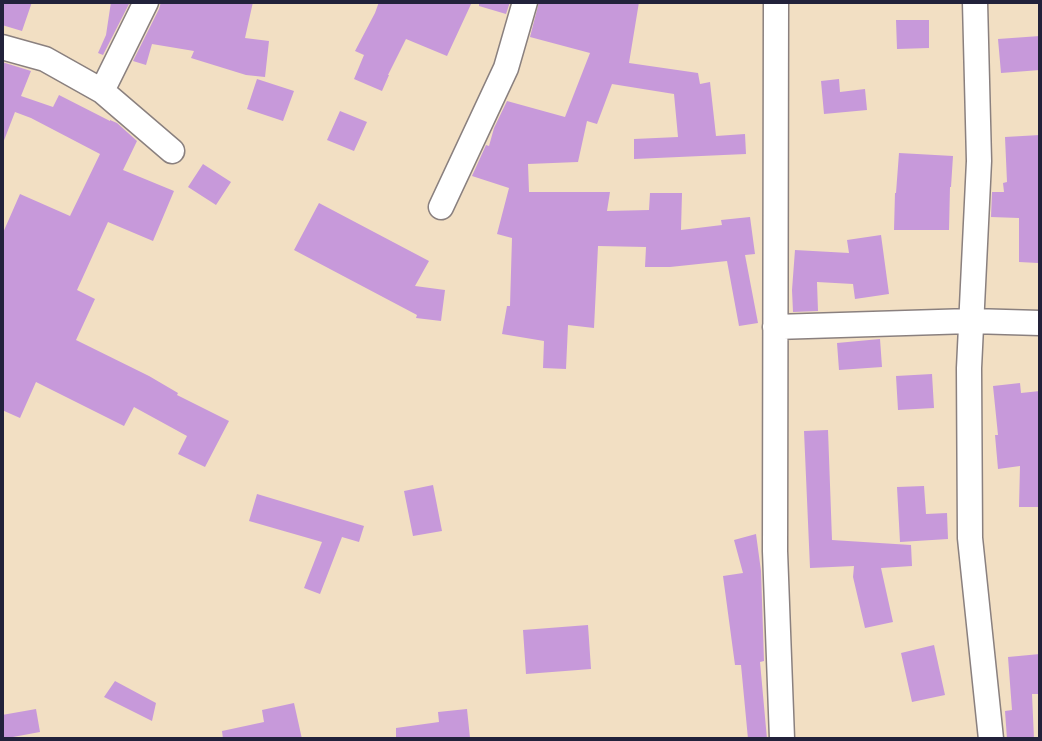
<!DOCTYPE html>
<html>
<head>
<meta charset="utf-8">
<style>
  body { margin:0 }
  #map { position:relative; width:1042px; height:741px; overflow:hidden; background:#f2dfc3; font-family:"Shantell Sans",sans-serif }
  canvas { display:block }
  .frame { position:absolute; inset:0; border:4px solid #22223b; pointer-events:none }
</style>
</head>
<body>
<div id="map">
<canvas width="1042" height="741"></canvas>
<div class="frame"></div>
</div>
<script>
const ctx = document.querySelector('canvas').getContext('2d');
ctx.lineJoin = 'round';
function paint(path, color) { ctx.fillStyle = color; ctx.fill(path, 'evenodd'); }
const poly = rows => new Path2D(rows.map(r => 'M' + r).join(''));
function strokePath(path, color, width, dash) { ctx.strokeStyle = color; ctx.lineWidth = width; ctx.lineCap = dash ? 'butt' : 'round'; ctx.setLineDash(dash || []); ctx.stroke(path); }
paint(poly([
  [2,2,32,2,22,31,2,25],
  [111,2,130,2,103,55,98,53,106,35],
  [161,2,253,2,245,38,269,41,265,77,246,75,191,58,194,51,152,44,146,65,133,61,159,9],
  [379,2,472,2,447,56,406,39,388,75,389,75,382,91,354,79,364,55,355,51,375,13],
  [479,2,510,2,506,14,479,6],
  [539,2,639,2,629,63,698,73,700,84,710,82,716,136,745,134,746,154,634,159,634,139,678,137,674,94,612,84,597,124,587,121,578,162,528,164,529,192,610,192,607,211,649,210,650,193,682,193,681,230,722,225,721,220,750,217,755,254,745,255,758,323,739,326,727,261,670,267,645,267,646,247,598,246,594,328,568,325,566,369,543,368,544,341,502,334,507,306,510,306,512,238,497,234,509,188,472,176,486,145,489,146,494,128,507,101,565,117,590,53,530,37],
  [896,20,929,20,929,48,897,49],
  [1040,36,1040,70,1001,73,998,39],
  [2,62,31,71,21,96,53,107,59,95,110,121,110,120,117,123,137,141,123,170,174,191,153,241,108,222,77,290,95,299,76,340,149,376,178,393,177,395,229,421,205,467,178,454,187,436,134,407,124,426,36,382,20,418,2,410,2,235,20,194,70,216,100,154,31,118,15,112,3,143,2,143],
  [257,79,294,91,283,121,247,109],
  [839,79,840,92,865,89,867,110,824,114,821,81],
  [340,111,367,122,354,151,327,140],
  [1040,135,1040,221,1038,263,1019,262,1019,218,991,217,992,192,1004,192,1003,183,1007,182,1005,137],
  [899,153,953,156,951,187,950,187,949,230,894,230,895,193,896,193],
  [203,164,231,182,216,205,188,187],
  [319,203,429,261,415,286,445,290,441,321,416,318,417,315,294,250],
  [881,235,889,294,855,299,853,284,817,282,818,311,793,312,792,290,795,250,849,253,847,240],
  [880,339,882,367,839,370,837,343],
  [932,374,934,408,898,410,896,376],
  [1020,383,1021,393,1040,391,1040,507,1019,507,1020,466,998,469,995,435,998,435,993,386],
  [828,430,832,540,911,545,912,566,881,568,893,622,865,628,853,577,854,566,810,568,804,431],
  [433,485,442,531,413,536,404,491],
  [924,486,926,514,947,513,948,539,900,542,897,487],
  [257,494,364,526,359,542,342,537,320,594,304,588,322,542,249,521],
  [756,534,761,571,764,661,760,662,767,739,748,739,741,665,735,665,723,576,743,573,734,540],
  [588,625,591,669,526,674,523,630],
  [934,645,945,695,912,702,901,653],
  [1040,654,1040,694,1032,694,1034,739,1007,739,1005,711,1012,710,1008,657],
  [115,681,156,703,152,721,104,697],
  [294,703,302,739,223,739,222,731,264,722,262,710],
  [36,709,40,732,2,739,2,715],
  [467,709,470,738,396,739,396,728,439,722,438,712]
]), '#c799da');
const minor = poly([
  [776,2,775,551,782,739],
  [975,2,979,161,969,368,970,538,991,739],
  [2,47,45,59,102,91,172,151],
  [102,91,146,2],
  [441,207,506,68,525,2],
  [775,327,971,321,1040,323]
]);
strokePath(minor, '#8a807f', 27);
strokePath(minor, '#fff', 24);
</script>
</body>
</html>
